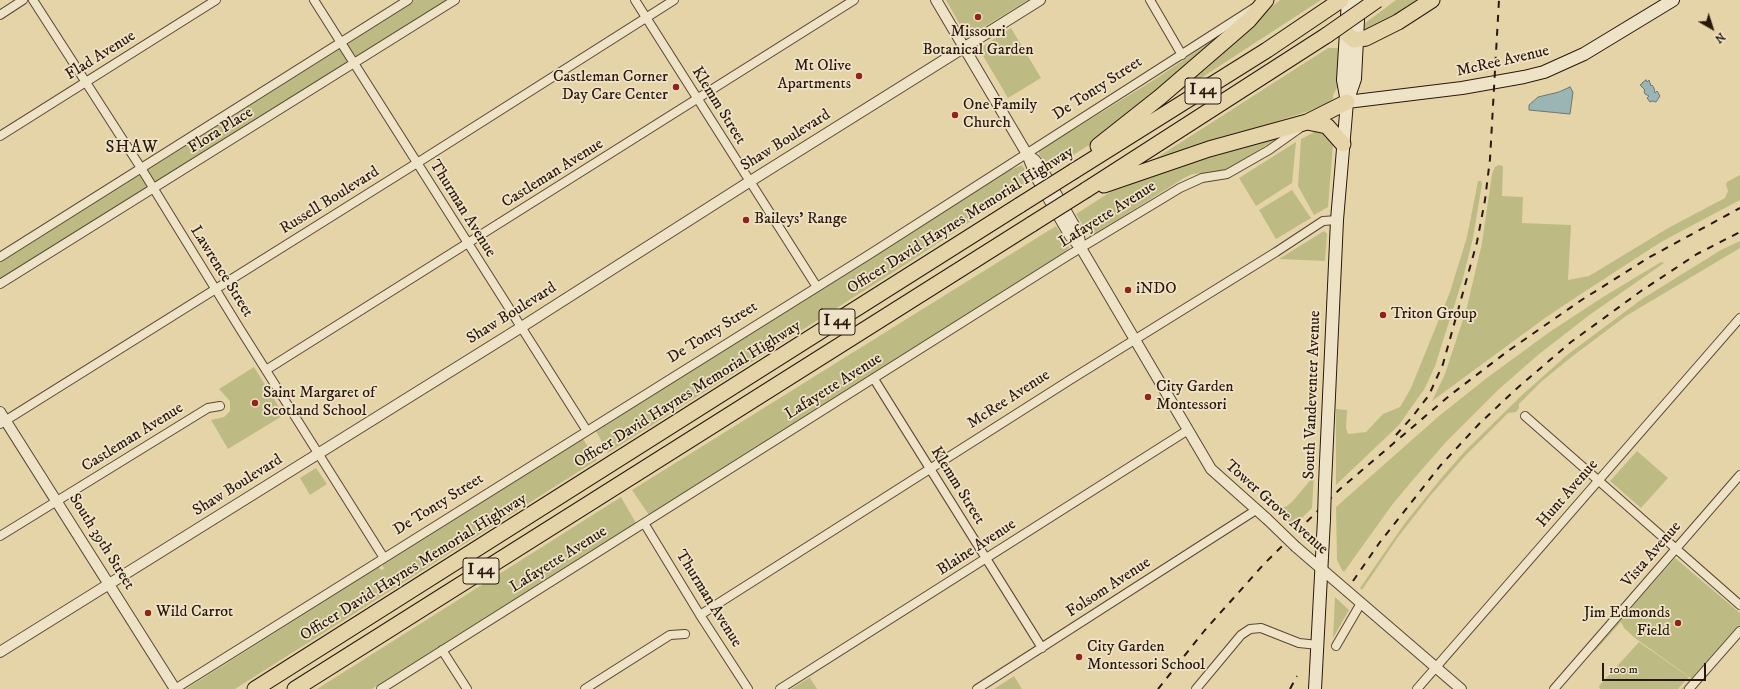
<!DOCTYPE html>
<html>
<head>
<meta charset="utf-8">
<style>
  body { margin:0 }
  #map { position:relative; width:1740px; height:689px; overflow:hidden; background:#e6d4a9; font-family:"IM FELL DW Pica",serif }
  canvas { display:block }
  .north { position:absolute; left:1692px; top:8px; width:40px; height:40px; -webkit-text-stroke:3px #efe3c7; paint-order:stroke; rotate:141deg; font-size:11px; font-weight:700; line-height:16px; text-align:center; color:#29180c }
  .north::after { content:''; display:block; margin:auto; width:14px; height:18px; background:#29180c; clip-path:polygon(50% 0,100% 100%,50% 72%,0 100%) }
  .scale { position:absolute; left:1602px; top:663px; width:104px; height:18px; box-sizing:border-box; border:2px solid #29180c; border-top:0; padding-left:5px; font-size:12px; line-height:14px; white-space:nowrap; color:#29180c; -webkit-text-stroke:3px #efe3c7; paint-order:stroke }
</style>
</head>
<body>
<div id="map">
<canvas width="1740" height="689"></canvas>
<div class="north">N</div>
<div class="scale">100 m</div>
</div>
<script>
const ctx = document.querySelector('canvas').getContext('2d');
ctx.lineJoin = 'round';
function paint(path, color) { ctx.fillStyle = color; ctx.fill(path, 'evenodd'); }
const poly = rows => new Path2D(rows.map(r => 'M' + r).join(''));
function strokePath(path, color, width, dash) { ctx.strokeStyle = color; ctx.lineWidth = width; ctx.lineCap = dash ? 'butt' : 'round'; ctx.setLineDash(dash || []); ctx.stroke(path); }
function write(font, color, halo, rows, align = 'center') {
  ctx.font = font + ' "IM FELL DW Pica",serif'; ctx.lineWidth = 3.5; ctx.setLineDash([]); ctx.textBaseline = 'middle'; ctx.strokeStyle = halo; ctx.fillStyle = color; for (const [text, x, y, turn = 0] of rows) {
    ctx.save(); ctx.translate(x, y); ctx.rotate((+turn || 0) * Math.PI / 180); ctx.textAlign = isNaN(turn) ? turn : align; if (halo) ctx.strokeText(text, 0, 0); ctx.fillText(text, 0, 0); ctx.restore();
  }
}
paint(poly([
  [408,0,455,0,0,284,0,257],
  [946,0,1028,0,969,36,965,34],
  [1280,0,1321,0,1158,106,1216,53],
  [1396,0,1425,0,1364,32,1364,24],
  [1238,23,1110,132,1049,170,1039,154,1039,151,1157,78],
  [1011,28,1041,78,1008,98,979,49],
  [1328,48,1340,48,1337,88,1333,95,1333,99,1327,103,1306,112,1227,137,1147,164],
  [1316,131,1325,133,1332,141,1333,144,1328,207,1314,215,1298,186,1301,139],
  [1278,138,1228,169,1219,172,1193,174,1184,178,1090,237,1076,214,1118,187,1198,160],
  [1296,142,1292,183,1256,206,1239,178],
  [1022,165,1031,181,914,259,608,453,596,431,1008,171],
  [1499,165,1503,166,1502,196,1523,197,1522,223,1571,225,1568,280,1589,276,1670,227,1725,198,1728,191,1726,185,1727,182,1740,175,1740,200,1661,242,1584,292,1545,318,1432,401,1445,374,1467,307,1482,243,1492,174,1495,167],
  [1478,181,1481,181,1482,184,1473,238,1463,278,1435,366,1425,388,1399,425,1336,485,1336,409,1347,410,1346,428,1348,434,1366,432,1383,414,1400,407,1411,388,1450,292,1467,237],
  [1292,190,1311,218,1276,239,1259,210],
  [1056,226,1067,242,1069,248,1060,256,649,515,632,490],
  [1324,231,1327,234,1325,261,1279,259],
  [1740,241,1740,248,1626,316,1574,355,1542,381,1519,404,1519,408,1516,412,1508,413,1465,456,1430,496,1398,537,1362,590,1360,588,1405,523,1443,476,1465,451,1522,395,1567,355,1642,299,1721,250],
  [1661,262,1664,263,1588,316,1538,355,1498,390,1446,442,1411,482,1392,505,1344,572,1342,570,1337,560,1336,507,1439,416,1488,377,1551,331,1603,297],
  [254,367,284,415,228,449,211,420,224,417,230,411,230,401,219,389],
  [583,439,597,460,235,689,186,689,379,567,381,570,385,568,383,567,383,565],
  [1637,451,1668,478,1641,508,1610,481],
  [316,468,327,484,310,495,300,478],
  [1314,476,1312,508,1293,527,1276,510,1287,506,1292,502],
  [621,497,636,523,372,689,317,689],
  [1675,558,1740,613,1740,625,1684,689,1681,689,1691,678,1635,638,1624,628,1621,622,1595,651,1594,650],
  [1335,597,1349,610,1333,638],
  [1639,642,1689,677,1678,689,1600,689,1599,686],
  [814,675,810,678,817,689,791,689],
  [1014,676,1022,689,994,689]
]), '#bdbb83');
const water = poly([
  [1646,80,1647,82,1649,80,1651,86,1652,85,1654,88,1655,93,1657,91,1660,96,1656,102,1652,101,1650,102,1647,98,1649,96,1645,94,1644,91,1645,90,1640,85,1642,84,1642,83,1646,80],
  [1570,87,1573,92,1570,114,1529,110,1529,105,1538,97,1559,92,1570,87]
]);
paint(water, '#9ab5b3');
strokePath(water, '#6d7670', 1);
const minor = poly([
  [33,0,141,168,240,329,384,558],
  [314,0,587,431],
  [635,0,817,287],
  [1150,0,1182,55],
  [0,15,23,0],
  [0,136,216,0],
  [0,257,408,0],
  [0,284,455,0],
  [266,370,854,0],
  [874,379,1042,648],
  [1525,416,1740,605],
  [0,424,425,158,674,0],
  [644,523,700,615,748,689],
  [0,536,208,408,220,406],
  [700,615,1073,378,1276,252,1323,221,1337,220],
  [1336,646,1361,603],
  [442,650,467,689],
  [175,689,870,254,1254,8],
  [381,689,1069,255,1180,188,1202,178,1227,174,1269,150,1300,128],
  [585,689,670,635,685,634],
  [780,689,1188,430],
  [977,689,1256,510],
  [1196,689,1241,635,1250,629,1261,628,1299,643,1318,645],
  [1417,689,1740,318],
  [1554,689,1740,475],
  [1689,689,1740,631]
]);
const tertiary = poly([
  [936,0,1027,154,1036,177,1070,236,1081,248,1211,469,1267,519],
  [1027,154,1035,160,1043,171,1078,232,1081,247],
  [0,412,175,689],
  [1296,547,1461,689],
  [0,652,520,328,749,182,1040,0]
]);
const secondary = poly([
  [1347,102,1462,88,1524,77,1544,72,1584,54,1673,0],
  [1347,102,1343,80,1348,0],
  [1325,484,1337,220,1347,102,1355,79,1359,0],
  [1315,689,1324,519]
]);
const motorway = poly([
  [1346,33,1354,40,1366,38,1398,22,1432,0],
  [1307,122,1327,126,1343,144],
  [1098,146,1160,97,1233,34,1249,20,1266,0],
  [1074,171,1267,50,1341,0],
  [1104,185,1209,149,1307,122,1347,102],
  [1086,190,1327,35],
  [255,689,1020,205],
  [295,689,1032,224]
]);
strokePath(minor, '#584733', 10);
strokePath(tertiary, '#584733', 12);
strokePath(secondary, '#29180c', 14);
strokePath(motorway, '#29180c', 17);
strokePath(minor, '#efe3c7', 8);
strokePath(tertiary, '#efe3c7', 10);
strokePath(secondary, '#efe3c7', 12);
strokePath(motorway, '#e6d4a9', 15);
strokePath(poly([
  [1396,435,1413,416,1429,395,1443,364,1477,242,1485,200,1490,159,1499,0],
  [1353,581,1380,542,1440,466,1479,424,1515,390,1571,342,1641,291,1697,254,1740,232],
  [1158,689,1205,630,1264,564,1340,489,1449,396,1508,351,1580,301,1648,258,1740,208],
  [1290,689,1297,676]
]), '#29180c', 2, [7, 7]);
const tertiaryBridge = poly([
  [1267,519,1296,547]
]);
const secondaryBridge = poly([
  [1324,519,1325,484]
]);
const motorwayBridge = poly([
  [1327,35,1377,0],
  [1020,205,1074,171],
  [1032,224,1086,190]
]);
strokePath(tertiaryBridge, '#584733', 12, []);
strokePath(secondaryBridge, '#29180c', 14, []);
strokePath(motorwayBridge, '#29180c', 17, []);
strokePath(tertiaryBridge, '#efe3c7', 10);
strokePath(secondaryBridge, '#efe3c7', 12);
strokePath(motorwayBridge, '#e6d4a9', 15);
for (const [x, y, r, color] of [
  [978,17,4,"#8f2418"],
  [859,76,4,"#8f2418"],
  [676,87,4,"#8f2418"],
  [955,115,4,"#8f2418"],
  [746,220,4,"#8f2418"],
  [1128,290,4,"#8f2418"],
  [1383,315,4,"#8f2418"],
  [1148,397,4,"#8f2418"],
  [255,403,4,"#8f2418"],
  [148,613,4,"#8f2418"],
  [1678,623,4,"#8f2418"],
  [1079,657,4,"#8f2418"]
]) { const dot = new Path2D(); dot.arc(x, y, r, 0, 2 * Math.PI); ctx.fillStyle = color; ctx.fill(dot); strokePath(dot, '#efe3c7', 1.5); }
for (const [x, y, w] of [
  [1203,91,36],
  [837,322,36],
  [481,571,36]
]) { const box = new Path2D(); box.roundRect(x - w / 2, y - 13, w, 26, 3); ctx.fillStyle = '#efe3c7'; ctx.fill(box); strokePath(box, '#29180c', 1); }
write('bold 15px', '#29180c', null, [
  ["I 44",1203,91],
  ["I 44",837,322],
  ["I 44",481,571]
]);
write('16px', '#29180c', '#efe3c7', [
  ["Missouri",978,33,"center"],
  ["Botanical Garden",978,51,"center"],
  ["Mt Olive",851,67,"right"],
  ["Apartments",851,85,"right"],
  ["Castleman Corner",668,78,"right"],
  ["Day Care Center",668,96,"right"],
  ["One Family",963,106],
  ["Church",963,124],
  ["Baileys’ Range",754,220],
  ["iNDO",1136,290],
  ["Triton Group",1391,315],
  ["City Garden",1156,388],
  ["Montessori",1156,406],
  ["Saint Margaret of",263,394],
  ["Scotland School",263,412],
  ["Wild Carrot",156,613],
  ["Jim Edmonds",1670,614,"right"],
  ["Field",1670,632,"right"],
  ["City Garden",1087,648],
  ["Montessori School",1087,666]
], 'left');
write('16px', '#29180c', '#efe3c7', [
  ["Flad Avenue",101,56,-32],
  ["McRee Avenue",1503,62,-13],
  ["De Tonty Street",1098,89,-33],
  ["Klemm Street",718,106,58],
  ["Flora Place",221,131,-32],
  ["Shaw Boulevard",786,141,-32],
  ["Castleman Avenue",553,174,-32],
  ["Russell Boulevard",330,201,-32],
  ["Thurman Avenue",462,209,58],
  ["Lafayette Avenue",1108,215,-32],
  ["Officer David Haynes Memorial Highway",961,221,-32],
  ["Lawrence Street",221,272,58],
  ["Shaw Boulevard",512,314,-32],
  ["De Tonty Street",713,333,-32],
  ["Lafayette Avenue",834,387,-32],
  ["Officer David Haynes Memorial Highway",688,395,-32],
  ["South Vandeventer Avenue",1313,395,-88],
  ["McRee Avenue",1009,400,-33],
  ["Castleman Avenue",133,438,-32],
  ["Shaw Boulevard",238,486,-32],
  ["Klemm Street",957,486,58],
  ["Hunt Avenue",1568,494,-49],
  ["De Tonty Street",439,505,-32],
  ["Tower Grove Avenue",1276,508,42],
  ["South 39th Street",101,542,58],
  ["Blaine Avenue",977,548,-33],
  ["Vista Avenue",1652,555,-49],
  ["Lafayette Avenue",559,560,-32],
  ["Officer David Haynes Memorial Highway",414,568,-32],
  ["Folsom Avenue",1109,588,-33],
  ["Thurman Avenue",708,599,58]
]);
ctx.letterSpacing = '1px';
write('17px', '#29180c', '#efe3c7', [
  ["SHAW",132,148]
]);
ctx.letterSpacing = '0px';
</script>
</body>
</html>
